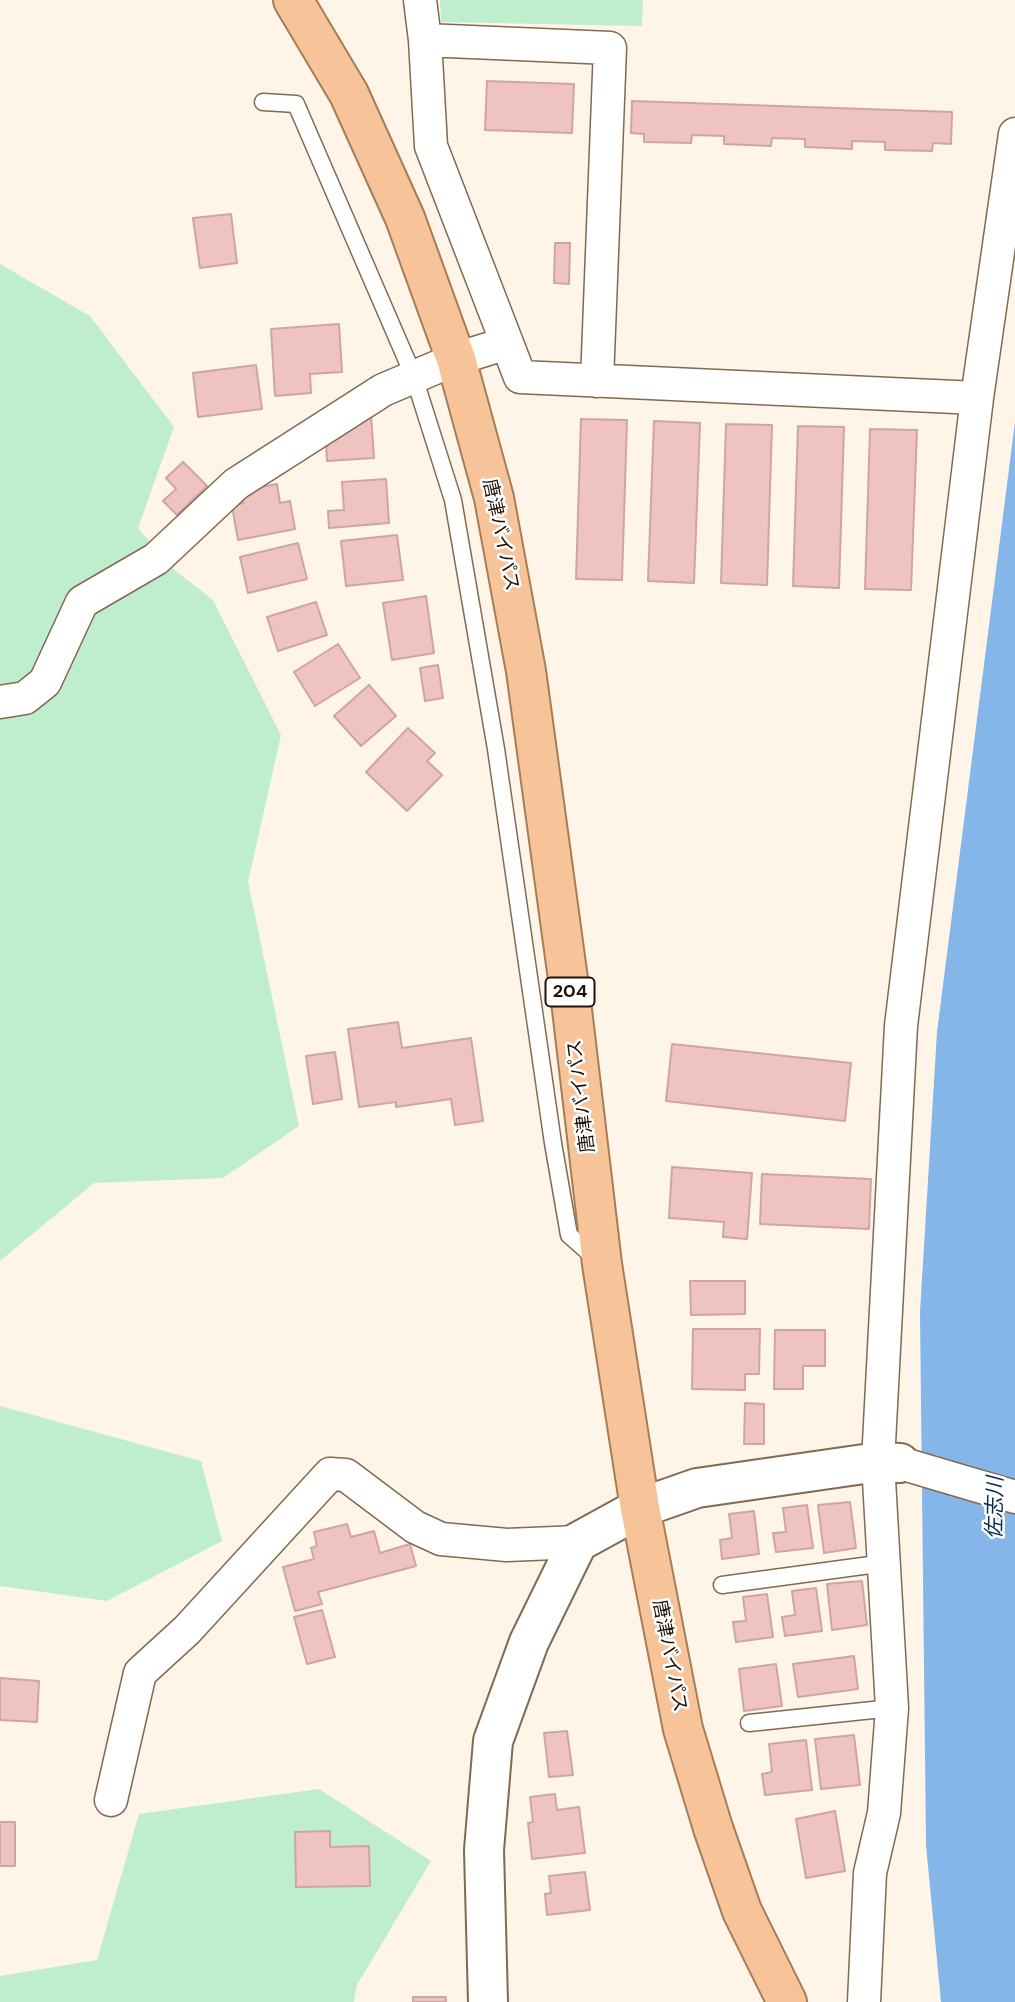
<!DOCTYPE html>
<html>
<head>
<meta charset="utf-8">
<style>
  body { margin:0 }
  canvas { display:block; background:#fff4e8 }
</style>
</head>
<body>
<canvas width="1015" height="2002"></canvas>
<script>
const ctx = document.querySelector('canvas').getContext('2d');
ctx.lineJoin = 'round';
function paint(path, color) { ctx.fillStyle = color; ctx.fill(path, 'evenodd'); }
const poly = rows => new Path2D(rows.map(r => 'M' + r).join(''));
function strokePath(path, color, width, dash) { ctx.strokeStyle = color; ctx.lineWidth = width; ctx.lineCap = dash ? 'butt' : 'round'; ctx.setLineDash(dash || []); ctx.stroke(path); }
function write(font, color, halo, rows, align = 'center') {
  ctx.font = font + ' "DM Sans","Noto Sans JP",sans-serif'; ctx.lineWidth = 5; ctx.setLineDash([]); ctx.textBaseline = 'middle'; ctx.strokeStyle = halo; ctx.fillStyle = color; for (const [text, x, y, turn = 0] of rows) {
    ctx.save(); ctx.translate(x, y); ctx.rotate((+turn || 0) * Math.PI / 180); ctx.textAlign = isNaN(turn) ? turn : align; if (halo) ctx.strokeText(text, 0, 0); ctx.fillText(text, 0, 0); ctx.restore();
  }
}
paint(poly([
  [440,0,643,0,642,26,441,22],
  [0,264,90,316,174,427,138,528,172,568,213,600,281,735,248,882,299,1126,223,1178,94,1183,0,1261],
  [0,1406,201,1461,222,1541,107,1601,0,1586],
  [319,1789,431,1861,357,1985,354,2002,0,2002,0,1976,97,1960,139,1814]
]), '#beeece');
paint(poly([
  [1015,422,1015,2002,941,2002,926,1845,920,1312,937,1032]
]), '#85b6e9');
const building = poly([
  [487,81,574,84,572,133,485,130,487,81],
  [632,101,952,112,951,144,933,143,932,151,885,150,885,142,852,141,852,149,805,147,805,139,772,138,771,146,724,144,724,136,692,135,691,143,644,142,644,134,631,133,632,101],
  [231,214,237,263,200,268,193,218,231,214],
  [555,243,570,243,569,284,554,283,555,243],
  [339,324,342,372,310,374,311,393,275,396,271,329,339,324],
  [256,365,262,409,198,417,193,373,256,365],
  [371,415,374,458,327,461,326,441,371,415],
  [581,419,627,420,622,580,576,579,581,419],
  [654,421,700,423,694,583,648,581,654,421],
  [726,424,772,425,767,585,721,583,726,424],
  [798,426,844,427,839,588,793,586,798,426],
  [870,429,917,430,911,590,865,589,870,429],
  [183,462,207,486,177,515,163,501,176,489,166,478,183,462],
  [386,479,389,523,329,528,328,511,344,510,342,482,386,479],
  [277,484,280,503,290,501,295,529,238,540,232,506,243,503,241,491,277,484],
  [397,535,403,580,346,586,341,541,397,535],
  [298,543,307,579,248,593,240,557,298,543],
  [426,596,434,653,392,660,383,603,426,596],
  [316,602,327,635,278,651,267,617,316,602],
  [338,644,360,678,315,706,294,672,338,644],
  [438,665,443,698,425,701,420,668,438,665],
  [369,685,396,716,361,746,334,716,369,685],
  [408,728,435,753,427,761,442,775,407,811,366,772,408,728],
  [398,1022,402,1048,471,1038,483,1121,455,1125,451,1099,396,1107,396,1102,359,1107,348,1029,398,1022],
  [672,1044,851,1063,845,1121,666,1101,672,1044],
  [335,1052,342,1099,313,1104,306,1056,335,1052],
  [672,1167,752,1173,747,1239,723,1237,724,1222,669,1218,672,1167],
  [762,1174,871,1179,869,1229,760,1224,762,1174],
  [690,1281,745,1281,745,1314,691,1315,690,1281],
  [693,1329,760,1329,759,1374,745,1374,745,1390,692,1389,693,1329],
  [775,1330,825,1330,825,1366,803,1366,803,1389,774,1389,775,1330],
  [745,1403,764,1404,764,1444,744,1444,745,1403],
  [850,1502,856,1548,824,1553,818,1505,850,1502],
  [807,1505,813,1548,776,1552,773,1533,786,1532,783,1508,807,1505],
  [754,1511,759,1554,722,1559,720,1540,732,1538,729,1514,754,1511],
  [347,1524,351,1537,374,1531,380,1553,410,1544,416,1566,318,1592,322,1604,295,1611,283,1567,314,1559,311,1548,317,1546,314,1532,347,1524],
  [862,1581,867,1625,832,1630,827,1584,862,1581],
  [816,1588,822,1631,785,1636,782,1617,795,1615,792,1591,816,1588],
  [767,1594,773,1637,736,1642,733,1622,746,1621,743,1597,767,1594],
  [322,1610,335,1657,307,1664,294,1617,322,1610],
  [854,1656,858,1689,798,1697,793,1664,854,1656],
  [776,1664,782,1706,744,1711,739,1669,776,1664],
  [0,1678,39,1681,37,1722,0,1720,0,1678],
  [567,1731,573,1775,549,1777,544,1733,567,1731],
  [854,1735,860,1785,821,1789,815,1739,854,1735],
  [806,1740,812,1790,765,1795,762,1774,772,1772,769,1744,806,1740],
  [555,1794,557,1810,579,1807,585,1853,532,1859,528,1823,533,1822,530,1797,555,1794],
  [835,1811,845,1871,806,1878,796,1819,835,1811],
  [0,1822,15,1822,15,1866,0,1866,0,1822],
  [330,1831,330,1847,369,1846,370,1886,296,1887,295,1832,330,1831],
  [585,1872,590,1910,547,1915,545,1894,551,1893,549,1876,585,1872],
  [413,1997,446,1997,446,2002,413,2002,413,1997]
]);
paint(building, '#efc4c0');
strokePath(building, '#cea5a1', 2);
const service = poly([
  [263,102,296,104,414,377,453,500,496,749,553,1143,569,1235,595,1258],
  [722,1585,885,1563],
  [749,1723,892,1708]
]);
const minor = poly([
  [420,0,425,40,431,146,507,343],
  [425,40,610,48,597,381],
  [0,702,25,698,45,682,82,602,156,559,236,484,383,390,456,359,507,343,520,377,977,398],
  [900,1463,1015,1497],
  [111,1800,140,1673,187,1630,330,1474,346,1475,415,1527,441,1539,507,1545,578,1542],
  [864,2002,870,1873,884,1813,892,1708,878,1462,901,1026,977,398,1015,134]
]);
const tertiary = poly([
  [488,2002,484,1850,493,1741,529,1642,578,1542,640,1508,697,1488,878,1462,900,1463]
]);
const trunk = poly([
  [293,0,349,94,405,218,456,359,494,498,526,671,571,1001,602,1264,640,1508,683,1729,713,1828,742,1911,787,2002]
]);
strokePath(service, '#816a4f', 19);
strokePath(minor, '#816a4f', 35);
strokePath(tertiary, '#816a4f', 42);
strokePath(trunk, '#a87d56', 42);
strokePath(service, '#fff', 16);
strokePath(minor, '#fff', 32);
strokePath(tertiary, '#fff', 38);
strokePath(trunk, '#f6c498', 38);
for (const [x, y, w] of [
  [570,992,49]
]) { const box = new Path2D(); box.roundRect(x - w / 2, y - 14.5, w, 29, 5); ctx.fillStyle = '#fff'; ctx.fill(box); strokePath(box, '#1d1409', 2); }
write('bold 18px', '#1d1409', null, [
  ["204",570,992]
]);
write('19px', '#1d1409', '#fff', [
  ["唐津バイパス",500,535,78],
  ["唐津バイパス",582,1096,-97],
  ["唐津バイパス",669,1656,79]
]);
write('italic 21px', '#052b4b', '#fff', [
  ["佐志川",996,1508,-89]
]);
</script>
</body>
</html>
